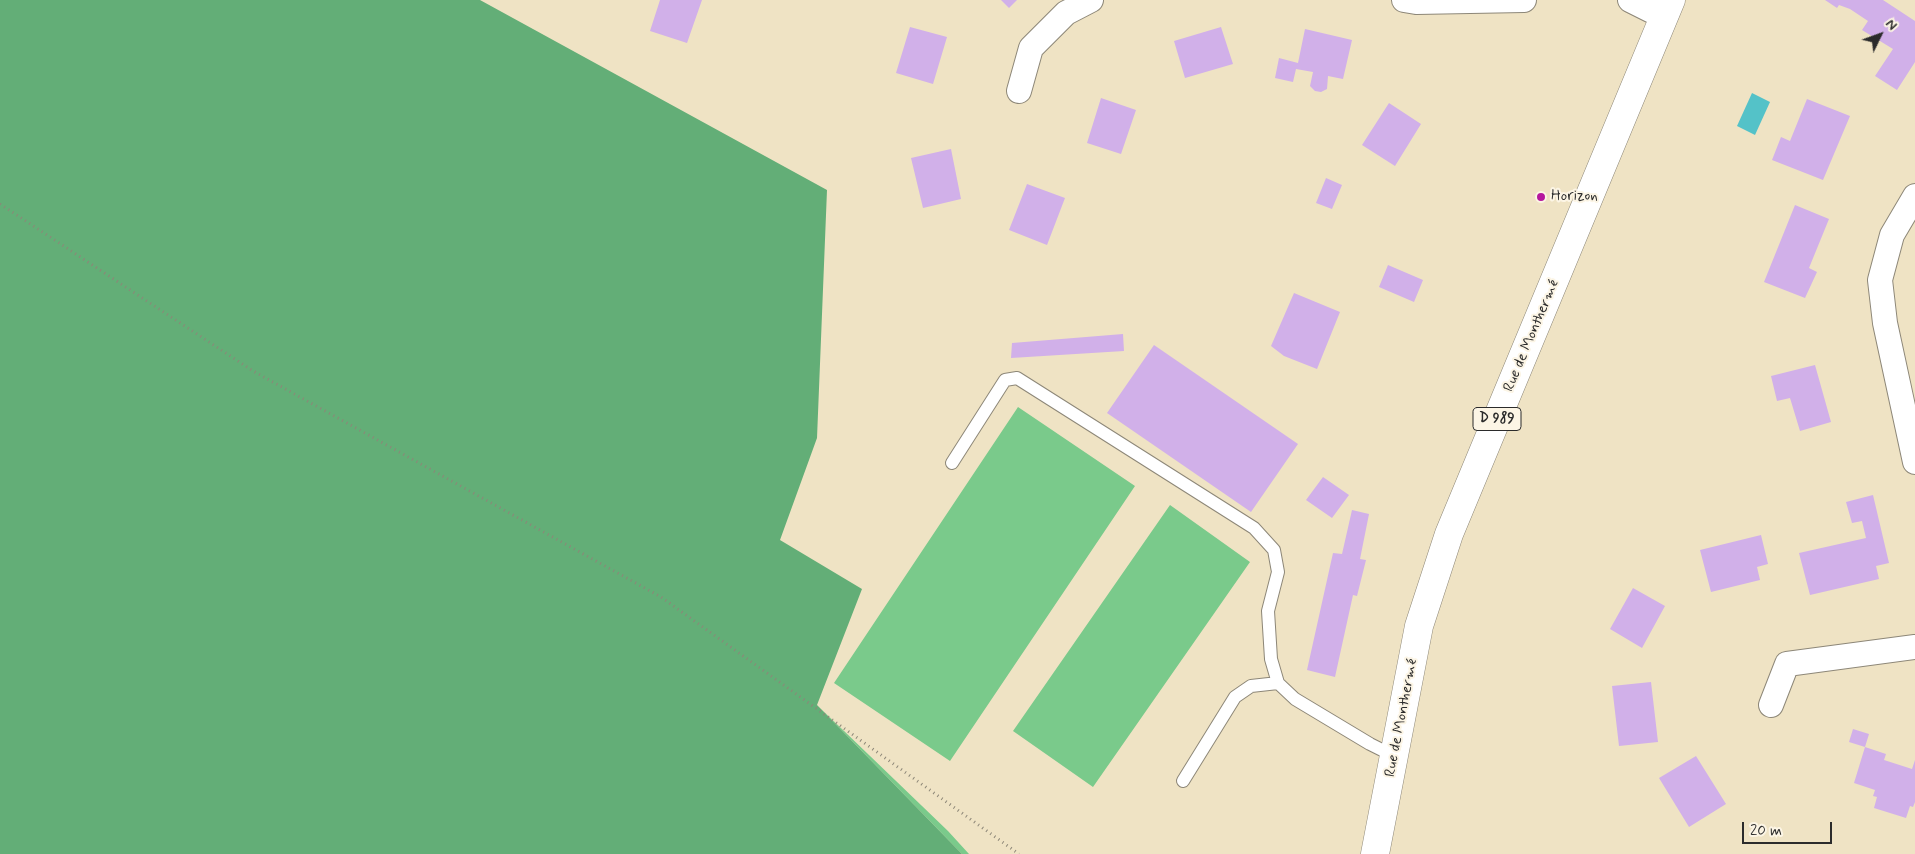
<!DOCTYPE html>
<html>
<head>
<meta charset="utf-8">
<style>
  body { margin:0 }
  #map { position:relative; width:1915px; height:854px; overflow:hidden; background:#efe3c4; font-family:Mynerve,sans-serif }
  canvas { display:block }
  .north { position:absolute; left:1855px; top:10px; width:50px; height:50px; -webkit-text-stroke:4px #fcf5e5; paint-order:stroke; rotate:48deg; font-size:14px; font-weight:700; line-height:20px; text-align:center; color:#2b2b2b }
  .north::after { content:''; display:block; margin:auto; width:18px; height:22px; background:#2b2b2b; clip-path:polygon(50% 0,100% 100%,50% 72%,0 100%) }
  .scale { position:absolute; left:1742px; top:822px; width:90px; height:22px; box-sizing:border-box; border:2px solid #2b2b2b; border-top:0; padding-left:6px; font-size:15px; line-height:18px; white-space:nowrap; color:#2b2b2b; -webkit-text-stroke:4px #fcf5e5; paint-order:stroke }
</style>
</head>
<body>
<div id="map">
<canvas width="1915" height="854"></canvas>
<div class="north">N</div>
<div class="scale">20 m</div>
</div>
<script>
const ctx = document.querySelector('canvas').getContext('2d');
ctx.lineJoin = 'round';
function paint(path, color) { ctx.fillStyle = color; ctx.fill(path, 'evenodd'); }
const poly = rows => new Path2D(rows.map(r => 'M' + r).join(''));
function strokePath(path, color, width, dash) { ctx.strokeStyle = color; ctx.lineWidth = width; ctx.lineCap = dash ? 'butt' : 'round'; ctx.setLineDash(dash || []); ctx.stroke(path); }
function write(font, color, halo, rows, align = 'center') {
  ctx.font = font + ' Mynerve,sans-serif'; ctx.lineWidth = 4; ctx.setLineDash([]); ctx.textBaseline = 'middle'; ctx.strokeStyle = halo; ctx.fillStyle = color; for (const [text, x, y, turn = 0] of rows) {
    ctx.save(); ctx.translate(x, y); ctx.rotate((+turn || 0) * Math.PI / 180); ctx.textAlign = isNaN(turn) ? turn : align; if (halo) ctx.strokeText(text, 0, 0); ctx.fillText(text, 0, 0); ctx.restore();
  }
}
paint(poly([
  [1018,407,1135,486,950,761,834,683],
  [1170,505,1250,562,1093,787,1013,731],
  [817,705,948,831,969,854,962,854]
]), '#7aca8b');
paint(poly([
  [0,0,480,0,827,190,817,438,780,540,862,589,817,705,962,854,0,854]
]), '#63ae77');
paint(poly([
  [1752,93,1770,102,1755,135,1737,126]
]), '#54c2c8');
paint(poly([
  [660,0,702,0,687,43,650,31],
  [1001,0,1017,0,1009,8],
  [1825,0,1883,0,1915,21,1915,62,1897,90,1875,76,1893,49,1862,30,1868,21,1850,9,1839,5,1837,8],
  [910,27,947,37,933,84,896,73],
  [1221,27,1233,64,1185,78,1174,41],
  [1305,29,1352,40,1343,79,1328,76,1327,89,1321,92,1315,91,1310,86,1313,72,1296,69,1293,82,1275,78,1279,58,1298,63],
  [1101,98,1136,110,1121,154,1087,143],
  [1807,99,1850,116,1823,180,1772,160,1781,137,1790,141],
  [1389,103,1421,124,1395,166,1362,145],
  [951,149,961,199,923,208,911,158],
  [1326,178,1342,185,1332,209,1316,203],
  [1027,184,1065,198,1047,245,1009,230],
  [1795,205,1829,219,1809,268,1817,272,1805,298,1764,282],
  [1388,265,1423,280,1414,302,1379,287],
  [1294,293,1340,312,1317,369,1284,356,1271,346],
  [1123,334,1124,351,1011,358,1012,343],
  [1154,345,1298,444,1251,512,1107,413],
  [1815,365,1831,422,1800,431,1790,398,1777,401,1771,376],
  [1323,477,1349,495,1332,518,1306,500],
  [1873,495,1889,563,1876,566,1879,579,1810,595,1799,553,1866,538,1862,521,1852,523,1846,502],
  [1352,510,1369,514,1360,559,1366,560,1357,596,1353,595,1335,677,1307,670,1333,553,1342,554],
  [1761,535,1768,564,1757,567,1760,580,1711,592,1700,550],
  [1633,588,1665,606,1642,648,1610,629],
  [1651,682,1658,742,1619,746,1612,686],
  [1853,729,1869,734,1865,747,1849,742],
  [1865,747,1886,754,1884,760,1912,769,1915,760,1915,802,1913,807,1910,806,1906,818,1874,808,1877,797,1873,796,1875,790,1854,783],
  [1696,756,1726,804,1689,827,1659,778]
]), '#d1b0e9');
const lane = poly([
  [952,463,1005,380,1017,378,1254,528,1274,550,1278,572,1268,611,1271,659,1278,683,1295,699,1370,744,1394,756],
  [1183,781,1235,697,1251,686,1278,683]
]);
const street = poly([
  [1404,0,1416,2,1524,0],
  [1630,0,1664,17],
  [1019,91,1031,48,1066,13,1091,0],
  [1915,196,1892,235,1880,280,1885,323,1915,462],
  [1771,705,1787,664,1915,647]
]);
const primary = poly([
  [1375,854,1419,626,1449,534,1671,0]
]);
strokePath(lane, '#8d8778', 14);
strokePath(street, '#8d8778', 26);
strokePath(primary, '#8d8778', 29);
strokePath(poly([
  [0,204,253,371,661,597,1019,854]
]), '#8d8778', 3, [1, 4]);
strokePath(lane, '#fff', 12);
strokePath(street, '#fff', 24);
strokePath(primary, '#fff', 28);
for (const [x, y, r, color] of [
  [1541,197,5,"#b5179e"]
]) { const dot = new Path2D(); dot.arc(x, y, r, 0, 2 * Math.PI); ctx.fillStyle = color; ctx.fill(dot); strokePath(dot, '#fcf5e5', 2); }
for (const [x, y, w] of [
  [1497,419,48]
]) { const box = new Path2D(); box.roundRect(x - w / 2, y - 11.5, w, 23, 4); ctx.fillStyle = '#fcf5e5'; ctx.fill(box); strokePath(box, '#2b2b2b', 1); }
write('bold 14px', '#2b2b2b', null, [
  ["D 989",1497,419]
]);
write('15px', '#2b2b2b', '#fcf5e5', [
  ["Horizon",1551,197]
], 'left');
write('15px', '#2b2b2b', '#fcf5e5', [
  ["Rue de Monthermé",1532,336,-67],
  ["Rue de Monthermé",1402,718,-79]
]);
</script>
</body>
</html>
